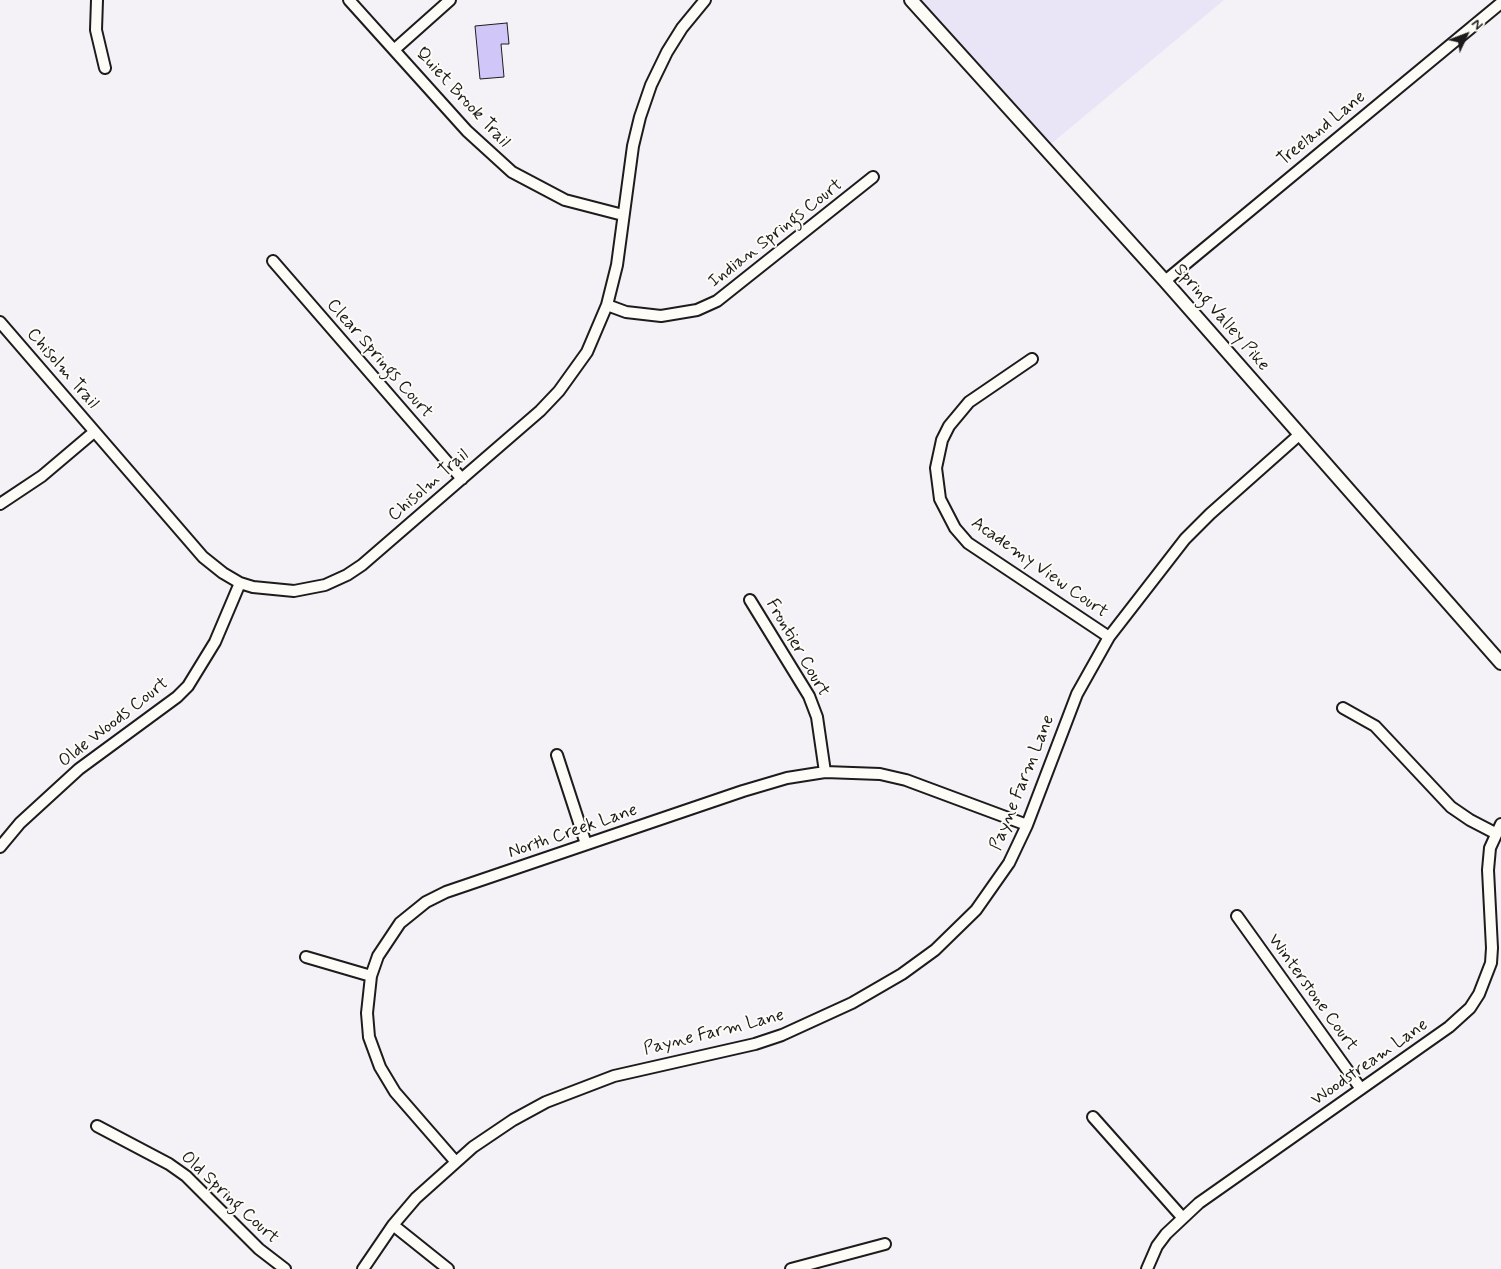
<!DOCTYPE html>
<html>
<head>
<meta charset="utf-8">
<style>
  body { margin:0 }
  #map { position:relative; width:1501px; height:1269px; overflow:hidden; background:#f4f1f7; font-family:Mynerve,sans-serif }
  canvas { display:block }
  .north { position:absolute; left:1441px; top:10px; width:50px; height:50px; -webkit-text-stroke:4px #fdfcf7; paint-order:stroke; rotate:47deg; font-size:14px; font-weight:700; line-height:20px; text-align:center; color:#1c1c1c }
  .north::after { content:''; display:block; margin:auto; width:18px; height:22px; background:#1c1c1c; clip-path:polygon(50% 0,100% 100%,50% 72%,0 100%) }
</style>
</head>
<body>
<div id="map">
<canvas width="1501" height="1269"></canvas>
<div class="north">N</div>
</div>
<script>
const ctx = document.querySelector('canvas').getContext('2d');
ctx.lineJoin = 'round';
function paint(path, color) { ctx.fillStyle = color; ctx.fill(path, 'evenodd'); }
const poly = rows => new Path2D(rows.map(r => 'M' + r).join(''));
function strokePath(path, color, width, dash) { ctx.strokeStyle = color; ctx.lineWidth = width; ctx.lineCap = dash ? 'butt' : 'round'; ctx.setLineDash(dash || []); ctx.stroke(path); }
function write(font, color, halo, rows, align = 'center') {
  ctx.font = font + ' Mynerve,sans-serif'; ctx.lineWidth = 4; ctx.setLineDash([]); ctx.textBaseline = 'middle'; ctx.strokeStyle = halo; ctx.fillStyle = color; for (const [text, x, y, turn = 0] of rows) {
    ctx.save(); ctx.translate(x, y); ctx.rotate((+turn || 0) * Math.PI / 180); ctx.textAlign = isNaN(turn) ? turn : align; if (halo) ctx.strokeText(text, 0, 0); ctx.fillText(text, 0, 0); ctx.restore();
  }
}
paint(poly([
  [911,0,1224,0,1046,148]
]), '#eae4f7');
const building = poly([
  [507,23,509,44,501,44,504,77,480,79,475,26,507,23]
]);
paint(building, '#d1c6f8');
strokePath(building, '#1c1c1c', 1);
const minor = poly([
  [97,0,96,30,105,68],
  [349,0,467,131,512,172,565,200,623,215],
  [395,49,450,0],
  [273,261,462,479],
  [1165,281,1501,3],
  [607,305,626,312,661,316,697,310,717,301,873,177],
  [0,322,203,557,223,573,240,583,253,587,294,591,325,585,347,575,362,565,540,411,559,391,587,352,607,305,617,265,633,146,640,117,651,85,667,52,682,28,705,0],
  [1032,359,969,402,949,426,942,440,936,468,940,499,955,528,968,543,1109,637],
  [0,504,42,476,94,432],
  [750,600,809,696,817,717,825,772],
  [1343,708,1375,726,1451,807,1470,820,1495,833],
  [557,755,586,844],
  [0,847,20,823,79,769,177,697,188,686,215,642,240,583],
  [1237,916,1361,1089],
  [306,957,371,976],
  [1093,1117,1182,1217],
  [97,1126,169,1164,186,1176,259,1249,285,1269],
  [455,1161,395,1092,380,1067,369,1037,367,1013,371,976,378,956,400,923,426,902,446,892,743,791,787,778,825,772,880,774,906,780,1027,825],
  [393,1225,448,1269],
  [363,1269,393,1225,416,1198,473,1147,513,1120,546,1102,614,1076,755,1044,782,1035,852,1003,902,974,935,950,976,910,1009,863,1027,825,1077,694,1109,637,1185,539,1210,514,1299,435],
  [791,1269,885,1244],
  [1147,1269,1157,1246,1166,1234,1199,1203,1449,1027,1470,1008,1479,994,1491,963,1492,948,1488,870,1490,848,1501,824]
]);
const tertiary = poly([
  [911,0,1165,281,1501,663]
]);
strokePath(minor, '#1c1c1c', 14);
strokePath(tertiary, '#1c1c1c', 16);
strokePath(minor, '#fdfcf7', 10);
strokePath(tertiary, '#fdfcf7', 12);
write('18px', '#1c1c1c', '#fdfcf7', [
  ["Quiet Brook Trail",462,98,47],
  ["Treeland Lane",1322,129,-39],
  ["Indian Springs Court",776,234,-38],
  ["Spring Valley Pike",1221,318,49],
  ["Clear Springs Court",379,359,49],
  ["Chisolm Trail",62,369,49],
  ["Chisolm Trail",429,486,-41],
  ["Academy View Court",1039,568,35],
  ["Frontier Court",797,648,60],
  ["Olde Woods Court",114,723,-38],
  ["Payne Farm Lane",1023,783,-68],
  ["North Creek Lane",573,832,-19],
  ["Winterstone Court",1312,993,54],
  ["Payne Farm Lane",714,1033,-14],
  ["Woodstream Lane",1370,1063,-35],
  ["Old Spring Court",229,1198,43]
]);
</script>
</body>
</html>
